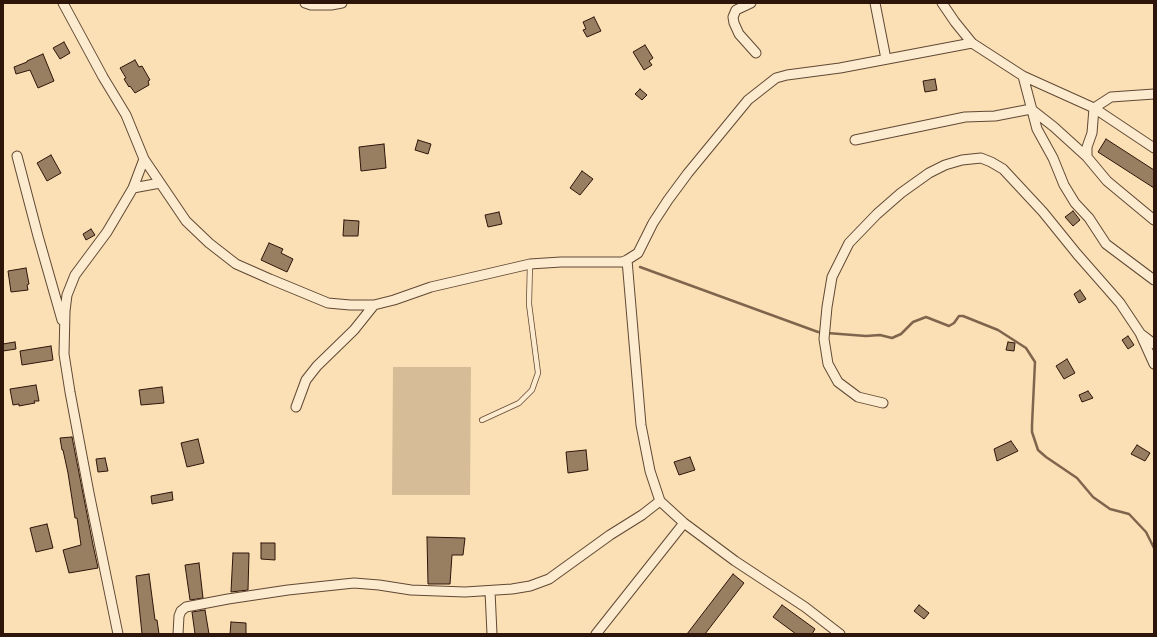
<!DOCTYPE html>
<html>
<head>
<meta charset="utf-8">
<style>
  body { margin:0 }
  #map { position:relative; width:1157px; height:637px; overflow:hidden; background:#fae0b4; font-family:"IM FELL Double Pica",serif }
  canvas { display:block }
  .frame { position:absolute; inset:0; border:4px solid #2e150a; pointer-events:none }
</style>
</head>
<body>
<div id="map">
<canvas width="1157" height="637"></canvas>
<div class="frame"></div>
</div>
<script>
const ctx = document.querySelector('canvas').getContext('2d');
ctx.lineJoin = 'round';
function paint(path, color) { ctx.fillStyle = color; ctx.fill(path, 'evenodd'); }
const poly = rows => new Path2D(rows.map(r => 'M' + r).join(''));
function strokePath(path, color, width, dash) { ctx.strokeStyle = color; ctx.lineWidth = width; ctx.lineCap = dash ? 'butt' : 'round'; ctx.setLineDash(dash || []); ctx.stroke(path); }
paint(poly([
  [393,367,471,367,470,495,392,495]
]), '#d7bd97');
strokePath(poly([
  [640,267,818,332,822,332],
  [827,333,866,336,880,335,892,338,901,334,913,322,926,317,949,326,954,323,959,316,963,316,998,330,1026,348,1035,362,1032,425,1032,432,1038,450,1046,457,1077,478,1093,497,1110,509,1129,514,1146,532,1154,548]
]), '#7f654d', 2.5);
const building = poly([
  [594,17,601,31,587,37,583,30,586,29,583,22,594,17],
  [64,42,70,53,60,59,53,48,64,42],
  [645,45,653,58,649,61,652,65,644,70,633,52,645,45],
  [43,54,54,81,38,88,30,70,16,74,14,67,27,62,27,61,43,54],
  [135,60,139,67,142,66,150,80,148,81,149,85,135,93,130,86,129,87,124,79,126,78,120,68,135,60],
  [935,79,937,90,925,92,923,81,935,79],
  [640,89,647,95,642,100,635,94,640,89],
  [1106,139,1154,170,1154,188,1098,152,1106,139],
  [418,140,431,144,428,154,415,150,418,140],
  [384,144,386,168,361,171,359,147,384,144],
  [51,155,61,173,47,181,37,163,51,155],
  [582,171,593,179,580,195,570,188,582,171],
  [1073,211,1080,220,1073,226,1065,217,1073,211],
  [499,212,502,224,488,227,485,215,499,212],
  [344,220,359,221,358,236,343,236,344,220],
  [91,229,95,235,86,240,83,234,91,229],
  [269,243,283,249,281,253,293,259,287,272,261,260,269,243],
  [26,268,29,284,27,285,28,290,11,292,8,271,26,268],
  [1080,290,1086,299,1079,303,1074,294,1080,290],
  [1128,336,1134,345,1128,349,1122,340,1128,336],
  [15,342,16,349,3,351,3,344,15,342],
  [1008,342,1015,343,1014,351,1006,350,1008,342],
  [51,346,53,360,22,365,20,351,51,346],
  [1067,359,1075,373,1064,379,1056,366,1067,359],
  [36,385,39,401,34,401,35,403,19,406,19,404,13,405,10,389,36,385],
  [162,387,164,403,141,405,139,390,162,387],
  [1088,391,1093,398,1082,402,1079,395,1088,391],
  [72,437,93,545,98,568,69,573,63,550,81,545,77,518,75,518,68,473,63,450,62,450,60,438,72,437],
  [198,439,204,463,187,467,181,443,198,439],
  [1011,441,1018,451,997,461,994,449,1011,441],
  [1137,445,1150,453,1145,461,1131,454,1137,445],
  [586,450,588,470,568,473,566,452,586,450],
  [690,457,695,470,679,475,674,462,690,457],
  [105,458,108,471,98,472,96,459,105,458],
  [172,492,173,500,152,504,151,496,172,492],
  [47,524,53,548,36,552,30,528,47,524],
  [427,537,465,538,463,555,452,555,450,584,428,584,427,537],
  [261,543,275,543,275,560,261,559,261,543],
  [233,553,249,553,248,590,231,592,233,553],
  [199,563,203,598,190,600,185,565,199,563],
  [149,574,155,620,157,620,159,634,142,634,136,576,149,574],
  [733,574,744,583,705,634,687,634,733,574],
  [782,605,815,629,812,634,796,634,773,617,782,605],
  [919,605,929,613,924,619,914,611,919,605],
  [205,610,209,634,195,634,192,612,205,610],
  [231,622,246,623,246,634,230,634,231,622]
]);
paint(building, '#987f62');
strokePath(building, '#2e150a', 1);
const service = poly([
  [482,420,519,403,532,390,538,373,529,304,530,264]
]);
const minor = poly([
  [63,3,103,77,126,115,144,159,186,221,209,243,236,264,270,279,328,303,350,305,374,305,394,300,431,287,530,264,561,262,622,262,627,260,638,253,653,223,668,200,688,173,748,100,776,78,787,75,840,68,972,43],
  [305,3,311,5,331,5,342,3],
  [751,3,736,10,733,17,734,23,739,34,756,53],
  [875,3,886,59],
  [942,3,955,22,972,43,1023,76,1094,108,1154,148],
  [1023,76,1037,129,1053,158,1064,185,1075,203,1089,218,1106,244,1154,280],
  [1154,94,1111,97,1094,108,1092,133,1087,147,1087,157,1107,181,1154,220],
  [855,140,965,117,995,116,1031,109,1054,127,1087,157],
  [17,156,38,236,62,320],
  [133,188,160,183],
  [627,260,641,425,650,471,660,501,684,523,735,561,805,607,840,634],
  [1141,334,1154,344],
  [883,403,858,397,838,382,828,364,824,339,827,307,832,277,849,243,877,214,901,193,929,173,945,165,962,160,981,158,991,162,1003,169,1043,212,1077,254,1120,303,1140,333,1154,364],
  [296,407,306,380,317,366,354,330,374,305],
  [490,591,492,634],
  [118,634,89,493,70,392,64,354,65,311,67,295,75,275,107,232,133,188,144,159],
  [178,634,179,616,181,611,186,607,228,599,288,590,354,583,379,585,411,590,465,592,512,589,530,586,549,579,610,535,642,515,660,501],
  [596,634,684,523]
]);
strokePath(service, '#614834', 6);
strokePath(minor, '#614834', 11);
strokePath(service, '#fcebce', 4.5);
strokePath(minor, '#fcebce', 9);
</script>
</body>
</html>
